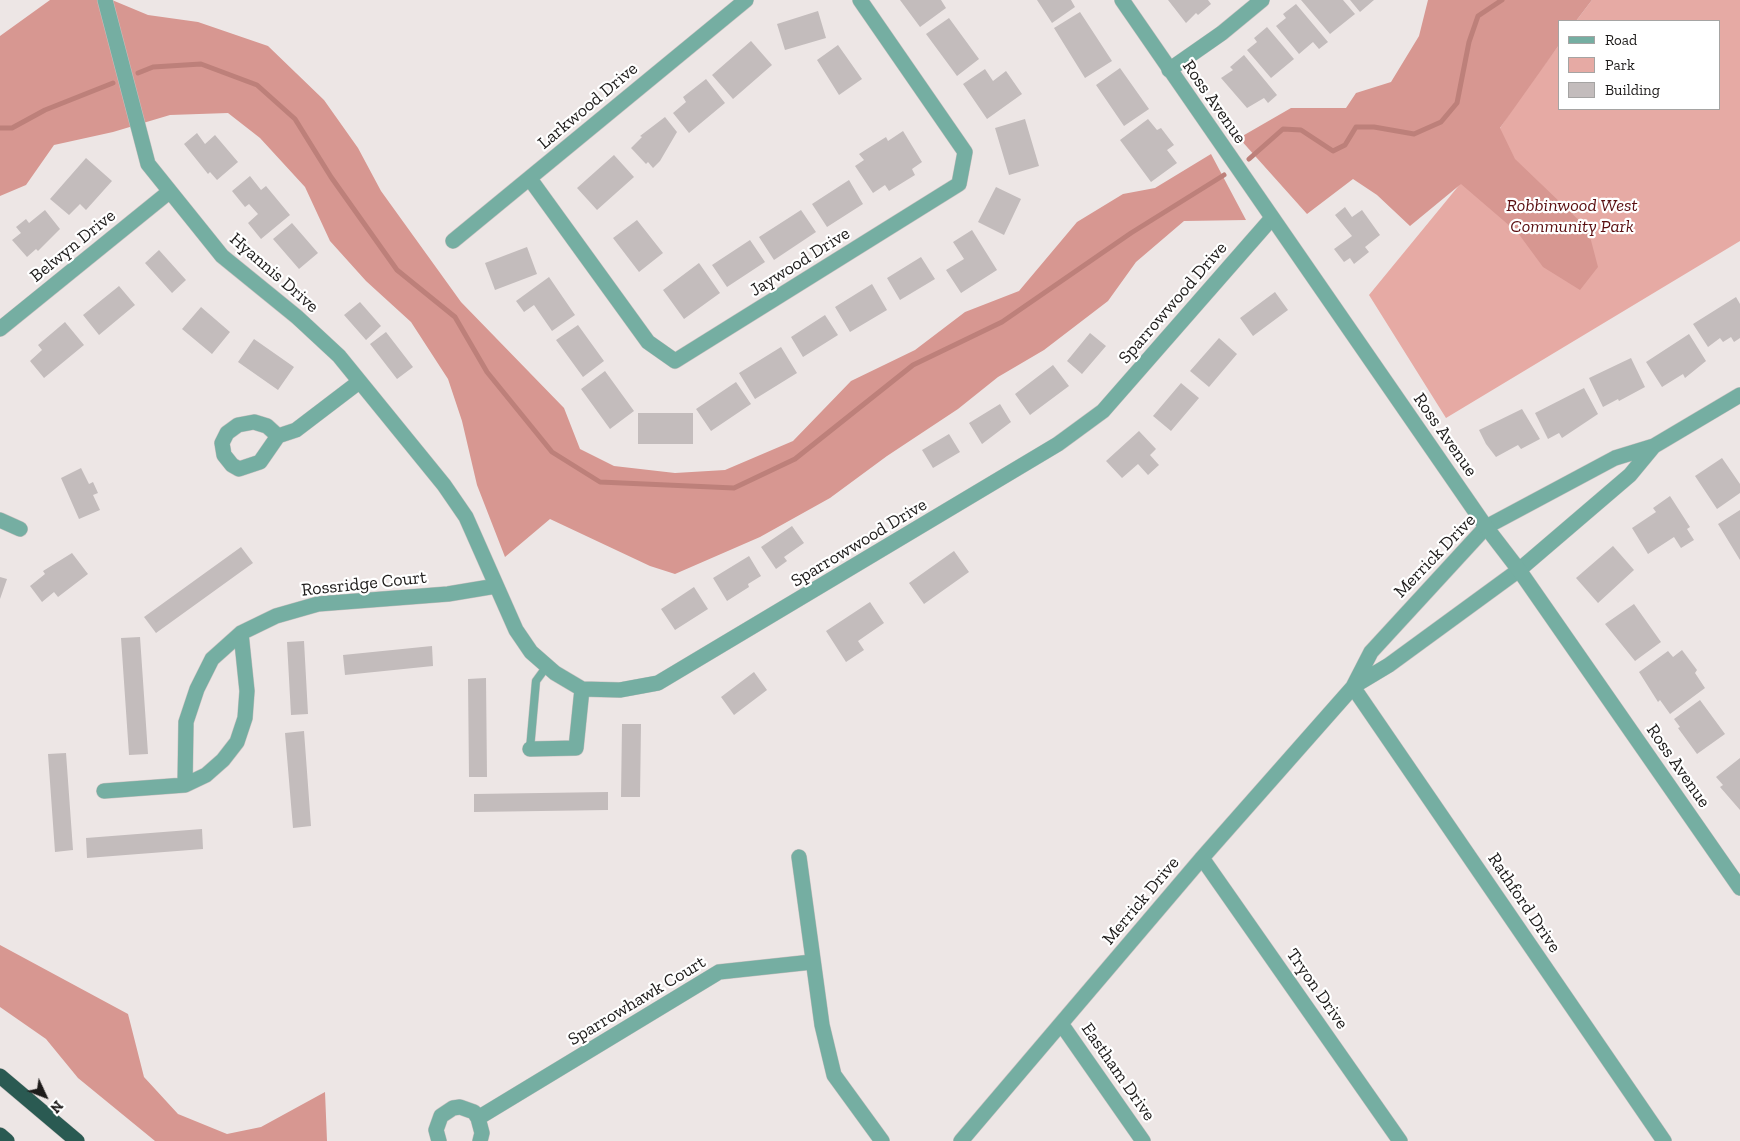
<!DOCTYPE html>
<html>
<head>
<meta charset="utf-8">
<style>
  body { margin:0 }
  #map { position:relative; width:1740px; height:1141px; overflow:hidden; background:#ede6e5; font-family:"Zilla Slab",serif }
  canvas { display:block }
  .legend { position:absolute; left:1558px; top:20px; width:162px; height:90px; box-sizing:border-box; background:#fff; border:1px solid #a5a4a3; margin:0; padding:6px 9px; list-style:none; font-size:15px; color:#1d1b1a }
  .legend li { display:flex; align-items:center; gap:10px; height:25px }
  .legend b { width:25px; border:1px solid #a5a4a3 }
  .north { position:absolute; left:20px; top:1071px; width:50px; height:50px; -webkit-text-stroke:4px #fff; paint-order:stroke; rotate:133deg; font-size:14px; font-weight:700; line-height:20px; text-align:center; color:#1d1b1a }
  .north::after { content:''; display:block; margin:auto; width:18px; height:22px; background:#1d1b1a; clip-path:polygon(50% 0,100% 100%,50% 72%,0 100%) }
</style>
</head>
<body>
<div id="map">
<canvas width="1740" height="1141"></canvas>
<ul class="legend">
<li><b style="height:6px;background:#75aea2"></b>Road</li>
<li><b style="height:14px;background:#e6aaa4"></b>Park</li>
<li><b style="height:14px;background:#c3bcbc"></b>Building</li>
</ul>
<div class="north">N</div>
</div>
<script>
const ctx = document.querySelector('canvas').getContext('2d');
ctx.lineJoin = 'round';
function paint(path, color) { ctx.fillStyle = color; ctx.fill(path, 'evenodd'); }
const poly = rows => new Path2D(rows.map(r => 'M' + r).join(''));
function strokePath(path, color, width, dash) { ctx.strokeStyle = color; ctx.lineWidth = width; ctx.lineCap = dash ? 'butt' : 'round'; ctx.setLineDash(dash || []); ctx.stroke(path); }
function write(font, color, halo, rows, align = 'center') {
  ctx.font = font + ' "Zilla Slab",serif'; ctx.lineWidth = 4.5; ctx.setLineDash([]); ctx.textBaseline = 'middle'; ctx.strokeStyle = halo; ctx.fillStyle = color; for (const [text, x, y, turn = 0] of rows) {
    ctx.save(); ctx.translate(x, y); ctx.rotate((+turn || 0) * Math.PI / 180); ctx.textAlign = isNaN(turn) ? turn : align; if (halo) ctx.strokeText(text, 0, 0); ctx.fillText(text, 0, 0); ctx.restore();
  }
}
paint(poly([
  [1592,0,1740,0,1740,241,1446,418,1369,295,1479,161,1520,97,1559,45,1559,109,1719,109,1719,21,1576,21]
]), '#e6aaa4');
paint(poly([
  [50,0,112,0,148,15,198,22,268,46,324,100,358,148,381,191,461,302,564,408,580,449,614,466,675,473,725,470,793,441,851,381,915,350,965,312,1019,291,1077,222,1123,194,1155,188,1211,154,1246,220,1184,221,1136,262,1108,301,1044,350,998,377,958,409,887,456,830,498,760,537,675,574,650,566,550,519,505,557,477,485,462,421,448,379,411,322,366,281,330,241,305,187,260,138,228,113,170,115,113,132,54,145,26,185,0,196,0,36],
  [1428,0,1592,0,1576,21,1559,21,1559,45,1500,128,1515,159,1588,229,1598,267,1580,290,1543,267,1518,233,1461,184,1410,226,1377,195,1353,179,1307,214,1239,138,1291,108,1346,108,1356,93,1391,82,1419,36],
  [0,945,128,1014,144,1077,178,1114,227,1134,261,1127,325,1092,327,1141,155,1141,78,1078,46,1039,0,1007]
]), '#d79791');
strokePath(poly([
  [138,73,153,67,201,64,257,85,295,119,331,177,397,270,455,317,487,372,552,452,600,482,734,488,795,459,913,365,1002,322,1131,233,1224,175],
  [0,128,12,128,45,110,113,83],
  [1249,159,1283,129,1301,130,1333,151,1345,145,1356,127,1374,127,1414,134,1441,122,1457,103,1469,42,1478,16,1502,0]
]), '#bd807a', 5);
paint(poly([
  [900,0,941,0,946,8,920,27],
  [1037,0,1071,0,1075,7,1052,23],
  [1168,0,1208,0,1211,4,1198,15,1196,13,1186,23],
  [1301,0,1343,0,1355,14,1330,34],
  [1350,0,1374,0,1360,12],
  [1296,4,1328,42,1319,49,1313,42,1299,54,1276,26,1286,18,1283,14],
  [818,11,826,38,785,50,777,24],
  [1080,12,1112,61,1085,78,1054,28],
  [949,18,979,59,957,76,926,34],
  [1267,27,1294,59,1271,78,1247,50,1257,42,1254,38],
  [751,41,772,65,733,99,712,75],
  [838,45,862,79,839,95,817,60],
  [1244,55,1277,95,1268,103,1264,98,1247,108,1221,78,1233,70,1230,67],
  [1120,68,1149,109,1124,126,1096,85],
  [985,69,993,81,1006,71,1022,94,987,119,963,84],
  [706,79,725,103,689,133,673,113,686,102,683,97],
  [665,117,677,132,660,161,653,168,648,162,646,164,631,148,642,137,640,136],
  [1025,119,1039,166,1009,175,995,128],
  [1148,119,1157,130,1161,128,1174,145,1167,150,1177,163,1151,182,1120,140],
  [903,131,922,162,912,169,915,175,889,191,885,185,873,193,855,166,864,160,859,154,886,137,888,141],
  [197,133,205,144,215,135,238,162,217,180,210,172,208,174,184,144],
  [614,155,634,177,597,210,577,188],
  [86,158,112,181,86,210,80,204,69,215,50,199],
  [250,176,261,190,266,186,290,215,261,239,248,223,258,214,249,204,245,207,232,191],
  [849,180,863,204,827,227,812,204],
  [996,187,1021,199,1004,235,978,222],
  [1345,207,1352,217,1362,210,1380,235,1365,247,1369,252,1354,264,1350,258,1344,262,1334,249,1352,236,1335,215],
  [45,210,60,229,38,251,36,249,27,257,12,240,21,233,16,227,26,219,29,223],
  [801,210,816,232,774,260,759,237],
  [637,220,663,253,639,272,613,238],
  [292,223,318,253,299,269,273,239],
  [972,230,997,270,961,293,946,270,964,259,953,242],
  [750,240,765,262,727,287,712,265],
  [527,247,537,274,495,290,485,263],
  [159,250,186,280,172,293,145,263],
  [921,257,935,279,900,300,887,278],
  [699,263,720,293,684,319,663,290],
  [549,277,575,315,552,331,534,305,524,312,516,301],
  [872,284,887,310,850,332,835,307],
  [119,286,135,305,99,335,83,315],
  [1275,292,1288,310,1253,336,1240,318],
  [1736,297,1740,304,1740,338,1734,342,1731,337,1723,342,1720,338,1708,347,1693,324],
  [360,302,381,326,366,340,344,315],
  [201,307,230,332,212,354,182,329],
  [825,315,838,335,803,357,791,337],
  [65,322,84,345,44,378,30,361,42,350,38,345],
  [578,325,604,361,583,377,556,340],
  [386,332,413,367,397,379,370,344],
  [1090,333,1106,346,1082,374,1067,361],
  [1689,334,1706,361,1685,378,1683,374,1662,387,1646,362],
  [1219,338,1237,354,1209,387,1190,371],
  [254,339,294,367,278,390,238,362],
  [781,347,797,373,755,399,739,373],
  [1631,358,1645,387,1619,401,1618,399,1603,407,1589,378],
  [1053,365,1069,386,1030,415,1015,394],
  [605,371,634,411,610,429,581,389],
  [736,382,751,404,711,431,696,409],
  [1181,383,1199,398,1171,431,1153,416],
  [1584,388,1598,414,1562,438,1559,433,1548,439,1535,413],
  [1000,404,1011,422,982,444,969,423],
  [1522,409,1540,439,1521,449,1518,445,1496,457,1486,444,1479,430],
  [638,413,693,413,693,444,638,444],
  [1139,431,1156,449,1150,455,1159,465,1148,475,1138,464,1122,478,1106,461],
  [949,434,960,452,933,468,922,450],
  [1722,458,1740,484,1740,493,1717,509,1695,476],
  [81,468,89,484,93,482,98,493,93,495,100,510,79,519,61,478],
  [1670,496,1690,527,1687,529,1694,540,1681,548,1674,537,1648,554,1632,528,1656,512,1653,508],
  [1740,510,1740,560,1718,524],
  [792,526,804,543,784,557,787,561,776,569,761,547],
  [1613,546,1634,570,1598,603,1576,578],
  [241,547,253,563,156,633,144,617],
  [954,551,969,572,924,604,909,583],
  [72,553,88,574,58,597,54,592,42,602,30,586,45,574,43,571],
  [749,556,761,576,748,584,749,587,727,601,713,578],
  [0,577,7,579,0,599],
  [694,587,708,609,675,630,661,609],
  [870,602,884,623,858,641,864,650,846,662,826,631],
  [1634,604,1661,642,1635,661,1605,624],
  [140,637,148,754,129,755,121,638],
  [304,641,308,714,291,715,287,642],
  [432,646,433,666,345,675,343,655],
  [1682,650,1697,670,1695,673,1705,688,1670,714,1660,700,1658,702,1639,672,1668,651,1673,657],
  [754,672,767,690,734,715,721,697],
  [486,678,487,777,469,777,468,679],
  [1700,700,1725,734,1697,754,1678,728,1680,727,1674,719],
  [622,724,641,724,640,797,621,797],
  [304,731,311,826,293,828,285,733],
  [66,753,73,850,55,852,48,754],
  [1740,758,1740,810,1720,787,1723,785,1716,777],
  [608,792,608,810,474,812,474,794],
  [202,829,203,849,87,858,86,838]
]), '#c3bcbc');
const service = poly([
  [530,749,536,681,547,666]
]);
const minor = poly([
  [105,0,148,164,222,256,297,317,339,356,444,485,466,517,516,630,531,652,555,673,582,689,620,690,658,683,1058,444,1103,411,1272,218],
  [1169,70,1222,33,1262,0],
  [530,179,648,342,675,361,959,184,965,152,860,0],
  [453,241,746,0],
  [0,329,169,192],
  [278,436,260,462,239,469,232,465,224,455,222,443,227,433,238,425,254,422,267,426,278,436,296,430,359,382],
  [0,520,20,529],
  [1354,686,1389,665,1519,570,1630,475,1654,446],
  [1353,687,1664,1141],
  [530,749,576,748,582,689],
  [185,785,186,722,197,689,212,659,241,633,276,616,318,604,448,594,496,586],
  [104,791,185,785,206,775,223,760,237,742,245,718,247,691,241,633],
  [799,857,822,1025,834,1075,882,1141],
  [1202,858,1400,1141],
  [1062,1025,1143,1141],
  [478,1118,719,972,812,962],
  [439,1141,436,1130,441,1116,453,1108,460,1107,474,1112,478,1118,482,1133,480,1141],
  [961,1141,1202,858,1353,687,1371,652,1486,527,1615,458,1654,446,1740,395]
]);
const tertiary = poly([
  [1122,0,1486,527,1519,570,1740,888]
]);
const motorway = poly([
  [0,1076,77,1141],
  [0,1135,7,1141]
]);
strokePath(service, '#c8c1c0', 9);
strokePath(minor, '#c8c1c0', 16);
strokePath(tertiary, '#c8c1c0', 16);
strokePath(motorway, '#c8c1c0', 16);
strokePath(service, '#75aea2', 8);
strokePath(minor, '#75aea2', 15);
strokePath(tertiary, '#75aea2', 15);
strokePath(motorway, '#2a5a52', 15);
write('18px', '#1d1b1a', '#fff', [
  ["Ross Avenue",1214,102,55],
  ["Larkwood Drive",588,106,-40],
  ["Belwyn Drive",73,246,-39],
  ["Jaywood Drive",800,262,-32],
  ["Hyannis Drive",274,273,41],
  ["Sparrowwood Drive",1173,303,-49],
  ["Ross Avenue",1445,435,55],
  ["Sparrowwood Drive",859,543,-31],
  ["Merrick Drive",1435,556,-46],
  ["Rossridge Court",364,584,-6],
  ["Ross Avenue",1678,766,55],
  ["Merrick Drive",1141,901,-50],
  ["Rathford Drive",1524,903,56],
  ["Tryon Drive",1317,989,55],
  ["Sparrowhawk Court",637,1001,-31],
  ["Eastham Drive",1118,1072,55]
]);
write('italic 18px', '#590d0f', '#fff', [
  ["Robbinwood West",1572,206],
  ["Community Park",1572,227]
]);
</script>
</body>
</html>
